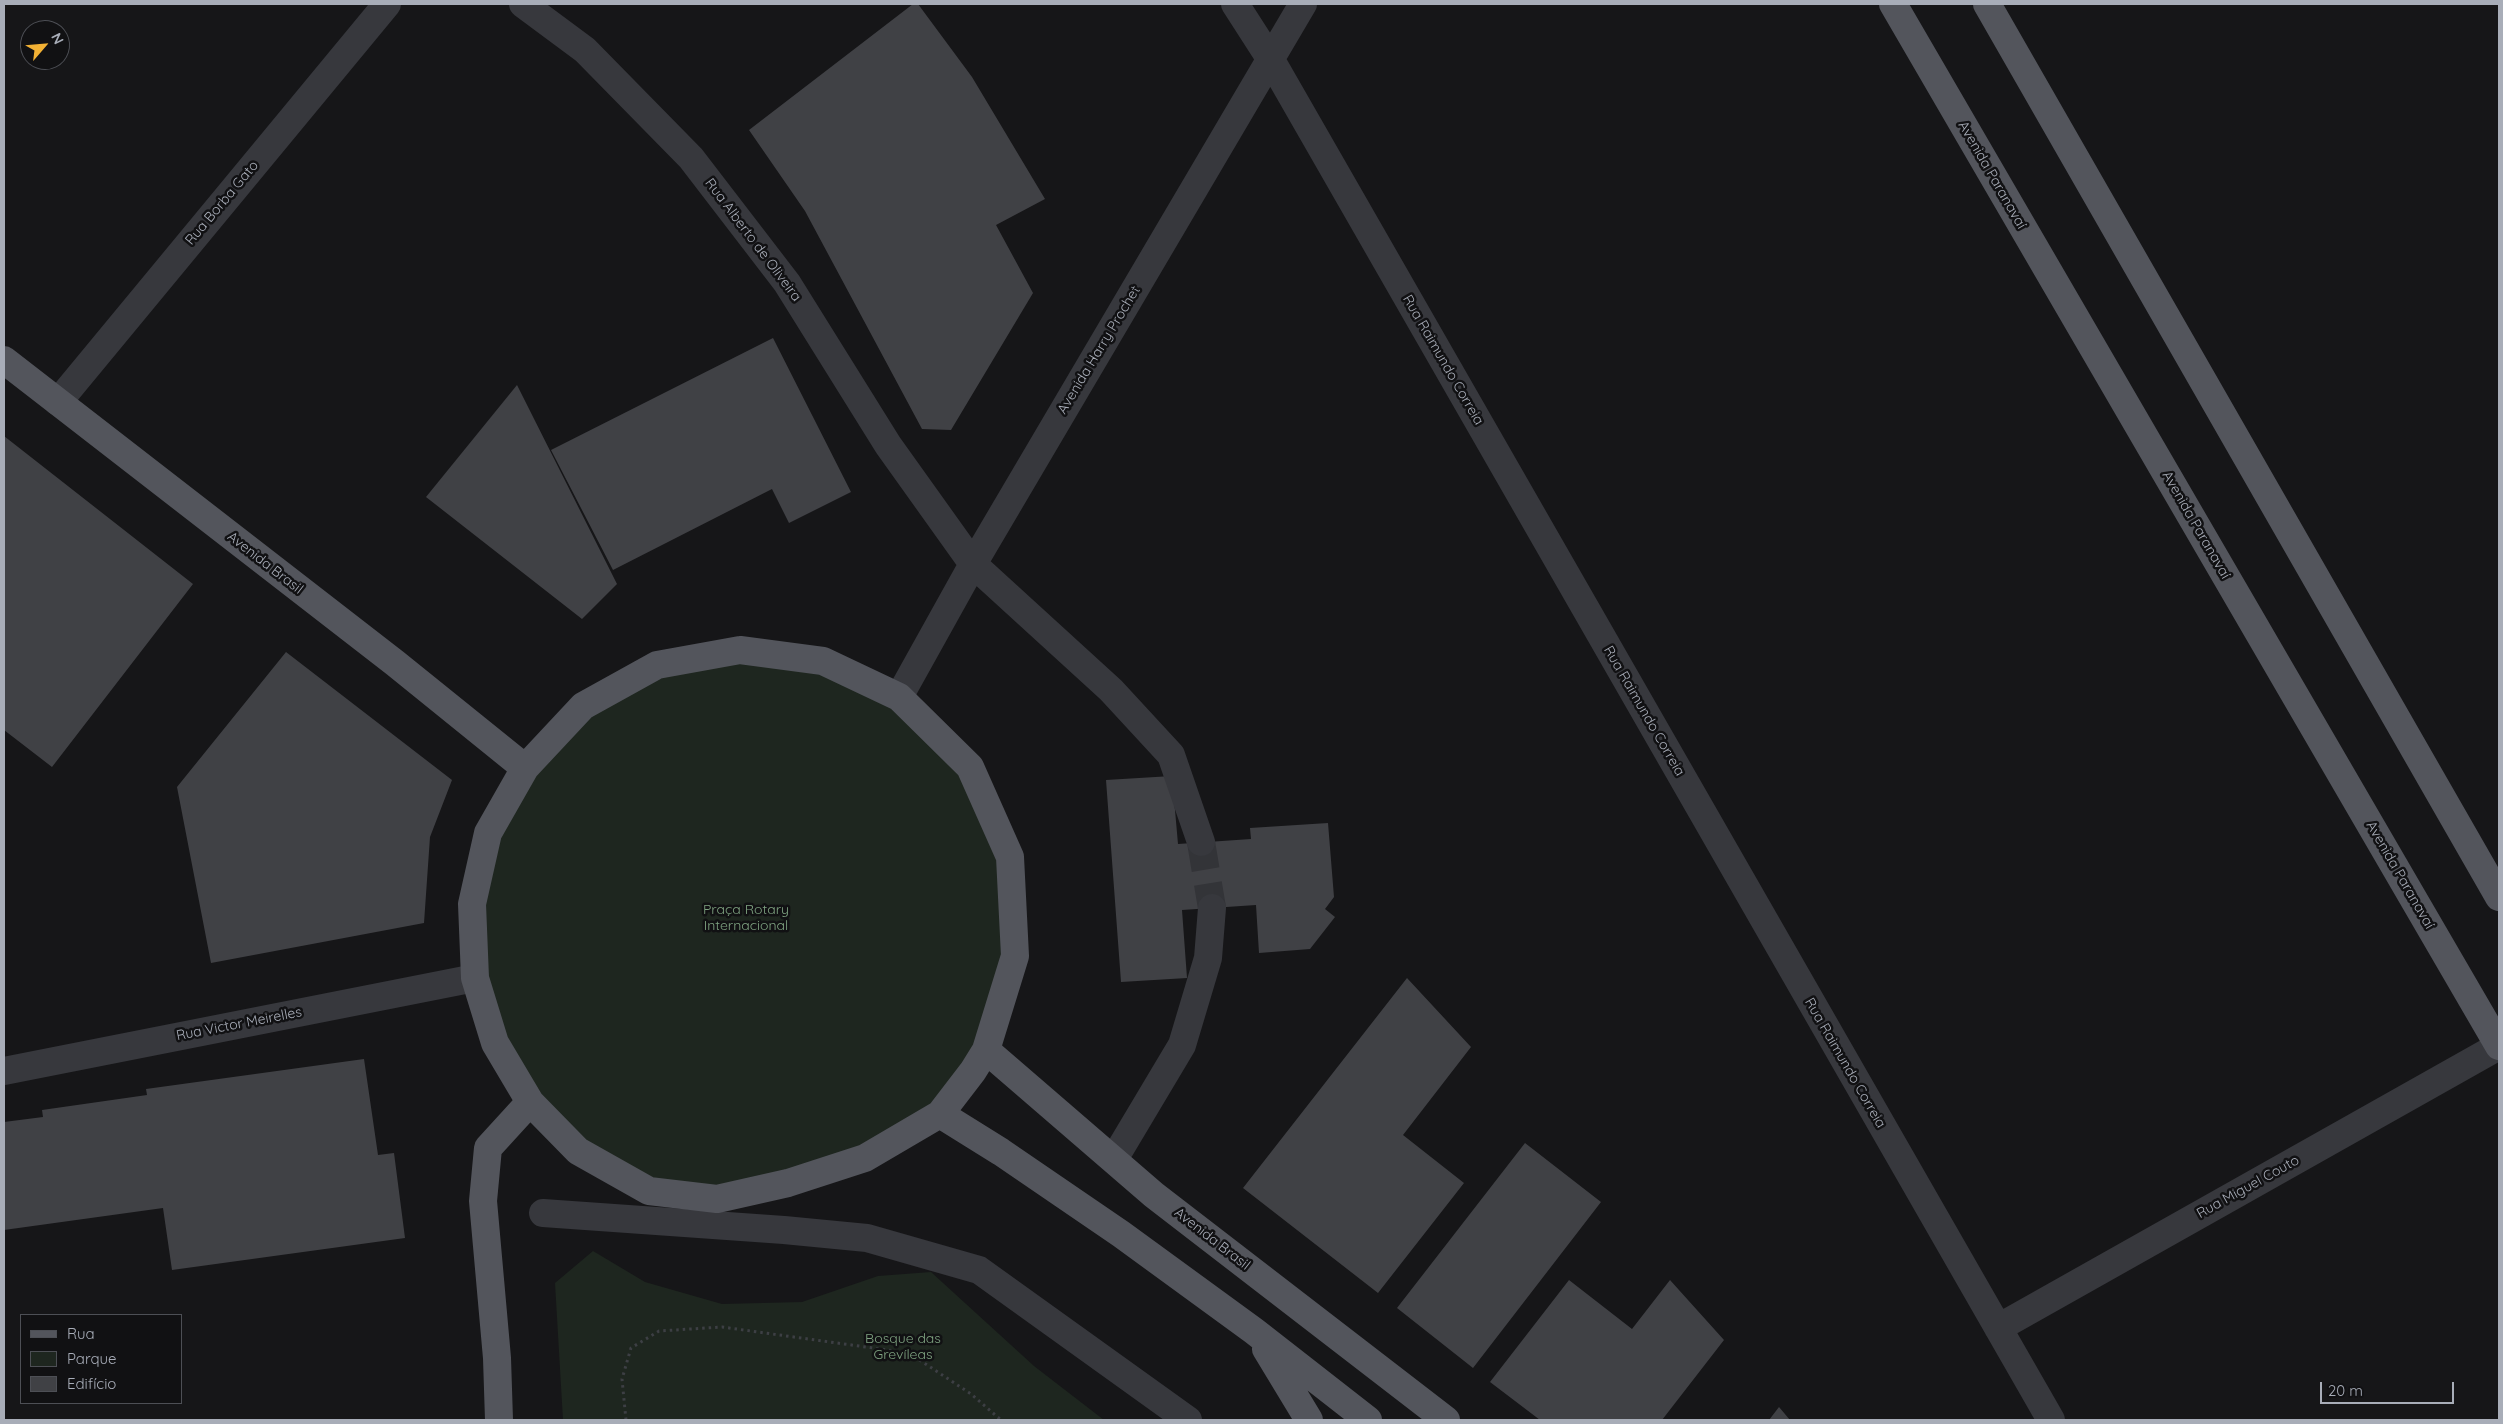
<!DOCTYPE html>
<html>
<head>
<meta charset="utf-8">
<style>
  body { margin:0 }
  #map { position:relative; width:2503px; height:1424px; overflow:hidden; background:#161618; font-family:Quicksand,sans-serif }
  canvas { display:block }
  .frame { position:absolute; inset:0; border:5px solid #a8adb8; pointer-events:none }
  .legend { position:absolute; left:20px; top:1314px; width:162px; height:90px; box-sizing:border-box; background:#111113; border:1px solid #4d4f55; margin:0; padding:6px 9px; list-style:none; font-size:15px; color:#a8adb8 }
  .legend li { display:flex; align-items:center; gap:10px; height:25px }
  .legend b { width:25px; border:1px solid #4d4f55 }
  .north { position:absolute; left:20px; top:20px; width:50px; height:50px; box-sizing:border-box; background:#111113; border:1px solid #4d4f55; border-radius:50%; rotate:63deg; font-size:14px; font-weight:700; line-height:20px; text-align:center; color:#a8adb8 }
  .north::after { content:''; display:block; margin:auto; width:18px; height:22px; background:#f2b134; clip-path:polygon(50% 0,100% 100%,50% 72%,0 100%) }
  .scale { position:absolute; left:2320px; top:1382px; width:134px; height:22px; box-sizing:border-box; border:2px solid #a8adb8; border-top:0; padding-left:6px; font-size:15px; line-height:18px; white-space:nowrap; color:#a8adb8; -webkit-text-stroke:4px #111113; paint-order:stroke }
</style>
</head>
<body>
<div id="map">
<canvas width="2503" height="1424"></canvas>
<div class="frame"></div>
<ul class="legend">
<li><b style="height:6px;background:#53555c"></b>Rua</li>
<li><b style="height:14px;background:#1e261f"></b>Parque</li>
<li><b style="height:14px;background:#404145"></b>Edifício</li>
</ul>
<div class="north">N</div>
<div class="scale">20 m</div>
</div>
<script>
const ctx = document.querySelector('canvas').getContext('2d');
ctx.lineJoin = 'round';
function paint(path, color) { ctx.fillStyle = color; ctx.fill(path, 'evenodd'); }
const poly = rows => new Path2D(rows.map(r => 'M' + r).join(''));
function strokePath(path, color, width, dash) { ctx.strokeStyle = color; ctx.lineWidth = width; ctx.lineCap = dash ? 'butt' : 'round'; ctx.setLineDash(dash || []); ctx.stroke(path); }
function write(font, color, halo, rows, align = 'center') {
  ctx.font = font + ' Quicksand,sans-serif'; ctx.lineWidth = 5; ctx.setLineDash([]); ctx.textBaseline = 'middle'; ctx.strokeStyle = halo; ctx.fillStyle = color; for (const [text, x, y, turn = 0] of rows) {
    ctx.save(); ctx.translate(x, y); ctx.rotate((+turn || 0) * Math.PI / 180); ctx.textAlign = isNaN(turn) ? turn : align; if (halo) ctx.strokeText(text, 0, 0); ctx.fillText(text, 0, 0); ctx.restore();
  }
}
paint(poly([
  [740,650,899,697,970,767,1010,857,1015,956,960,1086,865,1158,678,1194,578,1151,495,1043,472,904,525,768,583,706],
  [593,1251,645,1282,722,1304,802,1302,878,1276,931,1272,1034,1366,1104,1420,563,1420,555,1283]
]), '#1e261f');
paint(poly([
  [913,4,918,4,972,77,1045,199,996,225,1033,293,951,430,922,429,805,211,749,130],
  [773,338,851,492,789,523,772,489,613,570,551,450],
  [517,385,617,584,582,619,426,497],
  [4,436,193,584,52,767,4,730],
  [286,652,452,780,430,837,424,923,211,963,177,787],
  [1172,776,1178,844,1251,839,1250,828,1328,823,1334,897,1325,909,1335,917,1310,949,1259,953,1256,905,1182,910,1187,978,1121,982,1106,780],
  [1407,978,1471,1047,1403,1135,1464,1183,1378,1293,1243,1188],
  [364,1059,378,1155,394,1153,405,1238,172,1270,163,1208,4,1230,4,1122,43,1117,42,1110,147,1095,146,1089],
  [1525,1143,1601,1202,1473,1368,1397,1308],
  [1569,1280,1632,1329,1670,1280,1724,1340,1662,1420,1540,1420,1490,1382],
  [1779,1407,1790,1420,1769,1420]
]), '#404145');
strokePath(poly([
  [1201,842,1212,908]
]), '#333438', 28, [28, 14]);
strokePath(poly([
  [626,1420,622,1379,631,1348,659,1331,722,1327,909,1353,971,1394,1001,1420]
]), '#3d3f44', 3, [2.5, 4]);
strokePath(poly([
  [523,4,585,50,691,158,787,283,888,445,973,564,1111,690,1171,755,1201,842],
  [1235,4,1271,60,2051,1420],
  [58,402,387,4],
  [899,697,973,564,1303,4],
  [4,1071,475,978],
  [1114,1159,1182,1045,1208,958,1212,908],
  [543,1213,784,1230,867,1238,979,1270,1188,1420],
  [1998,1328,2499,1046]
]), '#37383d', 28);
strokePath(poly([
  [1893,4,2499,1046],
  [1987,4,2499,897],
  [4,360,395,663,525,768],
  [740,650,823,661,899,697,970,767,1010,857,1015,956,986,1050,973,1071,940,1114,865,1158,788,1183,717,1199,649,1191,578,1151,530,1102,495,1043,475,978,472,904,488,833,525,768,583,706,657,665,740,650],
  [986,1050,1154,1195,1446,1420],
  [940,1114,1001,1152,1121,1234,1254,1331,1368,1420],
  [1266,1349,1309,1420],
  [499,1420,497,1358,483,1201,488,1148,530,1102]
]), '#53555c', 28);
write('14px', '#a8adb8', '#111113', [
  ["Avenida Paranavaí",1992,175,60],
  ["Rua Borba Gato",222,203,-50],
  ["Rua Alberto de Oliveira",753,240,53],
  ["Avenida Harry Prochet",1099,350,-59],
  ["Rua Raimundo Correia",1443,360,60],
  ["Avenida Paranavaí",2196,525,60],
  ["Avenida Brasil",265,563,38],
  ["Rua Raimundo Correia",1644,711,60],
  ["Avenida Paranavaí",2400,875,60],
  ["Rua Victor Meirelles",239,1024,-11],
  ["Rua Raimundo Correia",1845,1063,60],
  ["Rua Miguel Couto",2248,1187,-29],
  ["Avenida Brasil",1212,1239,38]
]);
write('14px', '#7fa381', '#111113', [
  ["Praça Rotary",746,910],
  ["Internacional",746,926],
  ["Bosque das",903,1339],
  ["Grevíleas",903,1355]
]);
</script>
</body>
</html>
